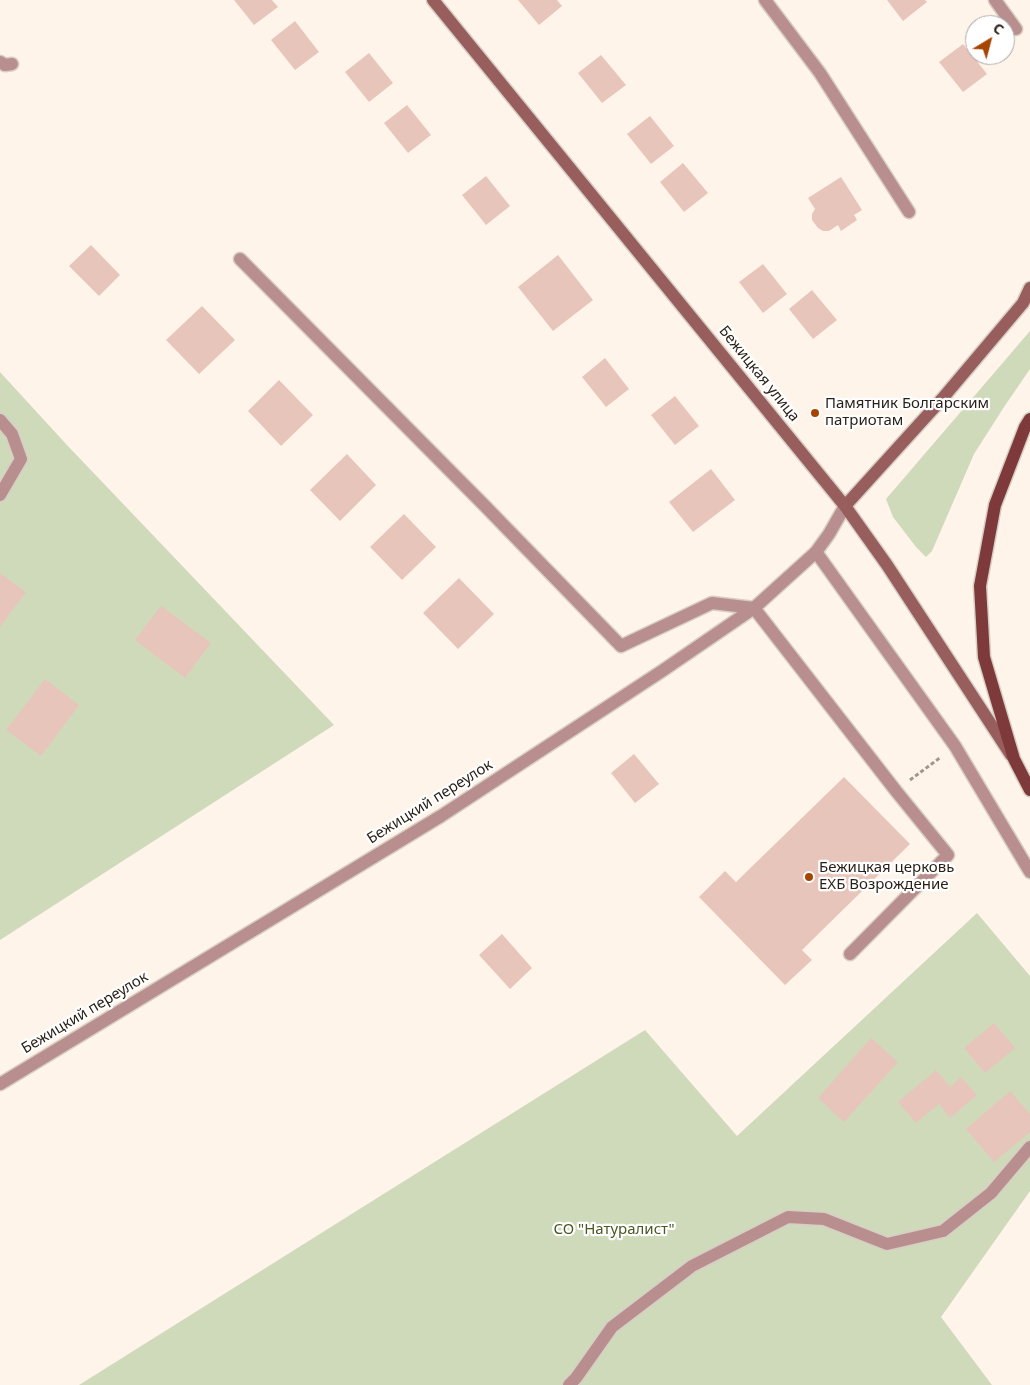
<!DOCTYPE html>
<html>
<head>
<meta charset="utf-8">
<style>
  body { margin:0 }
  #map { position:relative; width:1030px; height:1385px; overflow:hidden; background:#fef4ea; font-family:"Noto Sans",sans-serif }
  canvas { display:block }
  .north { position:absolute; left:965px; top:15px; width:50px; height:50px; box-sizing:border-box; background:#fff; border:1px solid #a9a5a2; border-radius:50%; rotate:37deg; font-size:14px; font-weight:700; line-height:20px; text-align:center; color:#281f16 }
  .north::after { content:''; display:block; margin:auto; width:18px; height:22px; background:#a64502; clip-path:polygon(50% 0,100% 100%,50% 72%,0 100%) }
</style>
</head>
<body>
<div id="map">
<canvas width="1030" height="1385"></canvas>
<div class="north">С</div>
</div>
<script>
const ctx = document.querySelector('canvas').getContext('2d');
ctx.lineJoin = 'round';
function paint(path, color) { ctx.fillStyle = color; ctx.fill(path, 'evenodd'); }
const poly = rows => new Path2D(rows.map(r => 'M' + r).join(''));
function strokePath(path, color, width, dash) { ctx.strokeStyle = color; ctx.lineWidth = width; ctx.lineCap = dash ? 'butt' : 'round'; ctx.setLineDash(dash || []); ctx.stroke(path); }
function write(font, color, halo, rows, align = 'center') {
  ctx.font = font + ' "Noto Sans",sans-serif'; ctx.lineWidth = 4.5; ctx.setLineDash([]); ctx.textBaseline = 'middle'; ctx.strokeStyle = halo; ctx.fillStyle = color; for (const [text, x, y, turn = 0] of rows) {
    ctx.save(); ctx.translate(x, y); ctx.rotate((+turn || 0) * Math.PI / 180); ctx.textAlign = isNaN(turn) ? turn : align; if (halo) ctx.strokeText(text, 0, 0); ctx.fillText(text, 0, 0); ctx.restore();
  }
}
paint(poly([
  [1030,331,1030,369,1004,407,974,454,932,551,926,557,916,547,893,517,886,499],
  [0,372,66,444,334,725,0,940],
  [977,913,1030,976,1030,1191,941,1317,992,1385,79,1385,645,1030,737,1136]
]), '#cfdabb');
paint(poly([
  [234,0,272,0,278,7,254,25],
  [518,0,557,0,562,6,539,25],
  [887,0,925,0,927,2,903,21],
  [295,21,319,52,295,70,271,40],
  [963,44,987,74,963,92,939,62],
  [369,53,393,83,369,102,345,72],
  [601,55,626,85,602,103,578,73],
  [407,105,431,135,408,153,384,123],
  [650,116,674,146,651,164,627,134],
  [683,163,708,193,684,212,660,182],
  [486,176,510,206,486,225,462,195],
  [841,177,862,210,854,215,857,220,841,231,838,225,829,231,823,231,818,228,812,220,812,214,815,209,808,198],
  [91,245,120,275,99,296,69,266],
  [558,255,593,300,553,331,518,287],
  [763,264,787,294,763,313,739,282],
  [812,290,837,320,813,339,789,309],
  [202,306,235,340,199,374,166,340],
  [605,358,629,389,606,407,582,377],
  [279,380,313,415,281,446,248,411],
  [675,396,699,426,675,445,651,415],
  [347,454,376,485,340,521,310,490],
  [711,469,735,500,693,532,669,502],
  [404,514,436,547,402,580,370,547],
  [0,573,26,592,0,627],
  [459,578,494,614,458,649,423,613],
  [161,606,211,643,185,678,135,640],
  [45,679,79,705,41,756,6,730],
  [634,754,659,784,635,803,611,773],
  [844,777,910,844,802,950,812,960,785,985,699,897,725,871,736,882],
  [502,934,532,968,510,989,479,955],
  [994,1023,1015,1048,985,1073,964,1048],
  [871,1038,898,1062,844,1122,818,1098],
  [936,1070,950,1087,961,1077,977,1095,950,1118,939,1104,916,1123,898,1102],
  [1010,1091,1030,1114,1030,1132,994,1162,966,1129]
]), '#e8c5bb');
const lane = poly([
  [0,62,5,65,12,64],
  [240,259,483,504,621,646,712,603,754,608,896,791,948,855,850,954],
  [0,420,12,434,21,459,0,495],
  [816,552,955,746,1030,872],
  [569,1385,576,1378,612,1327,692,1266,788,1217,824,1219,887,1244,943,1231,991,1193,1030,1147]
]);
const street = poly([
  [765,0,820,73,909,212],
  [995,0,1016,29],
  [0,1084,441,816,662,671,754,608,816,552,829,534,845,506]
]);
const secondary = poly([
  [433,0,845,506,887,565,1011,755],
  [845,506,942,399,1023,303,1030,288]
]);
const primary = poly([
  [1030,419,1025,427,995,505,980,586,984,657,1014,759,1030,790]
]);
strokePath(lane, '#d7cec4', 15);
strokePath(street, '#d7cec4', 15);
strokePath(secondary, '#d7cec4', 15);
strokePath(primary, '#d7cec4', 15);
strokePath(poly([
  [910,780,941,757]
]), '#a0968d', 3, [4, 2.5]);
strokePath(lane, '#b88f8e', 12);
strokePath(street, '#b88f8e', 12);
strokePath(secondary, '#975e5d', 12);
strokePath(primary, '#7e3a3b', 12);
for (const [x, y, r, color] of [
  [815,413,5,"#a64502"],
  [809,877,5,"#a64502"]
]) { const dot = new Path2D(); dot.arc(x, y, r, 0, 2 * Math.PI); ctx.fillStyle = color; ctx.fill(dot); strokePath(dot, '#fff', 2); }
write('15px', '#281f16', '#fff', [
  ["Бежицкая улица",759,374,51],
  ["Бежицкий переулок",430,802,-32],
  ["Бежицкий переулок",85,1013,-31]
]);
write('15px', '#281f16', '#fff', [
  ["Памятник Болгарским",825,404],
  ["патриотам",825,421],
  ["Бежицкая церковь",819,868],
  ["ЕХБ Возрождение",819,885]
], 'left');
write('15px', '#495922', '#fff', [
  ["СО \"Натуралист\"",614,1230]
]);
</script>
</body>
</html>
